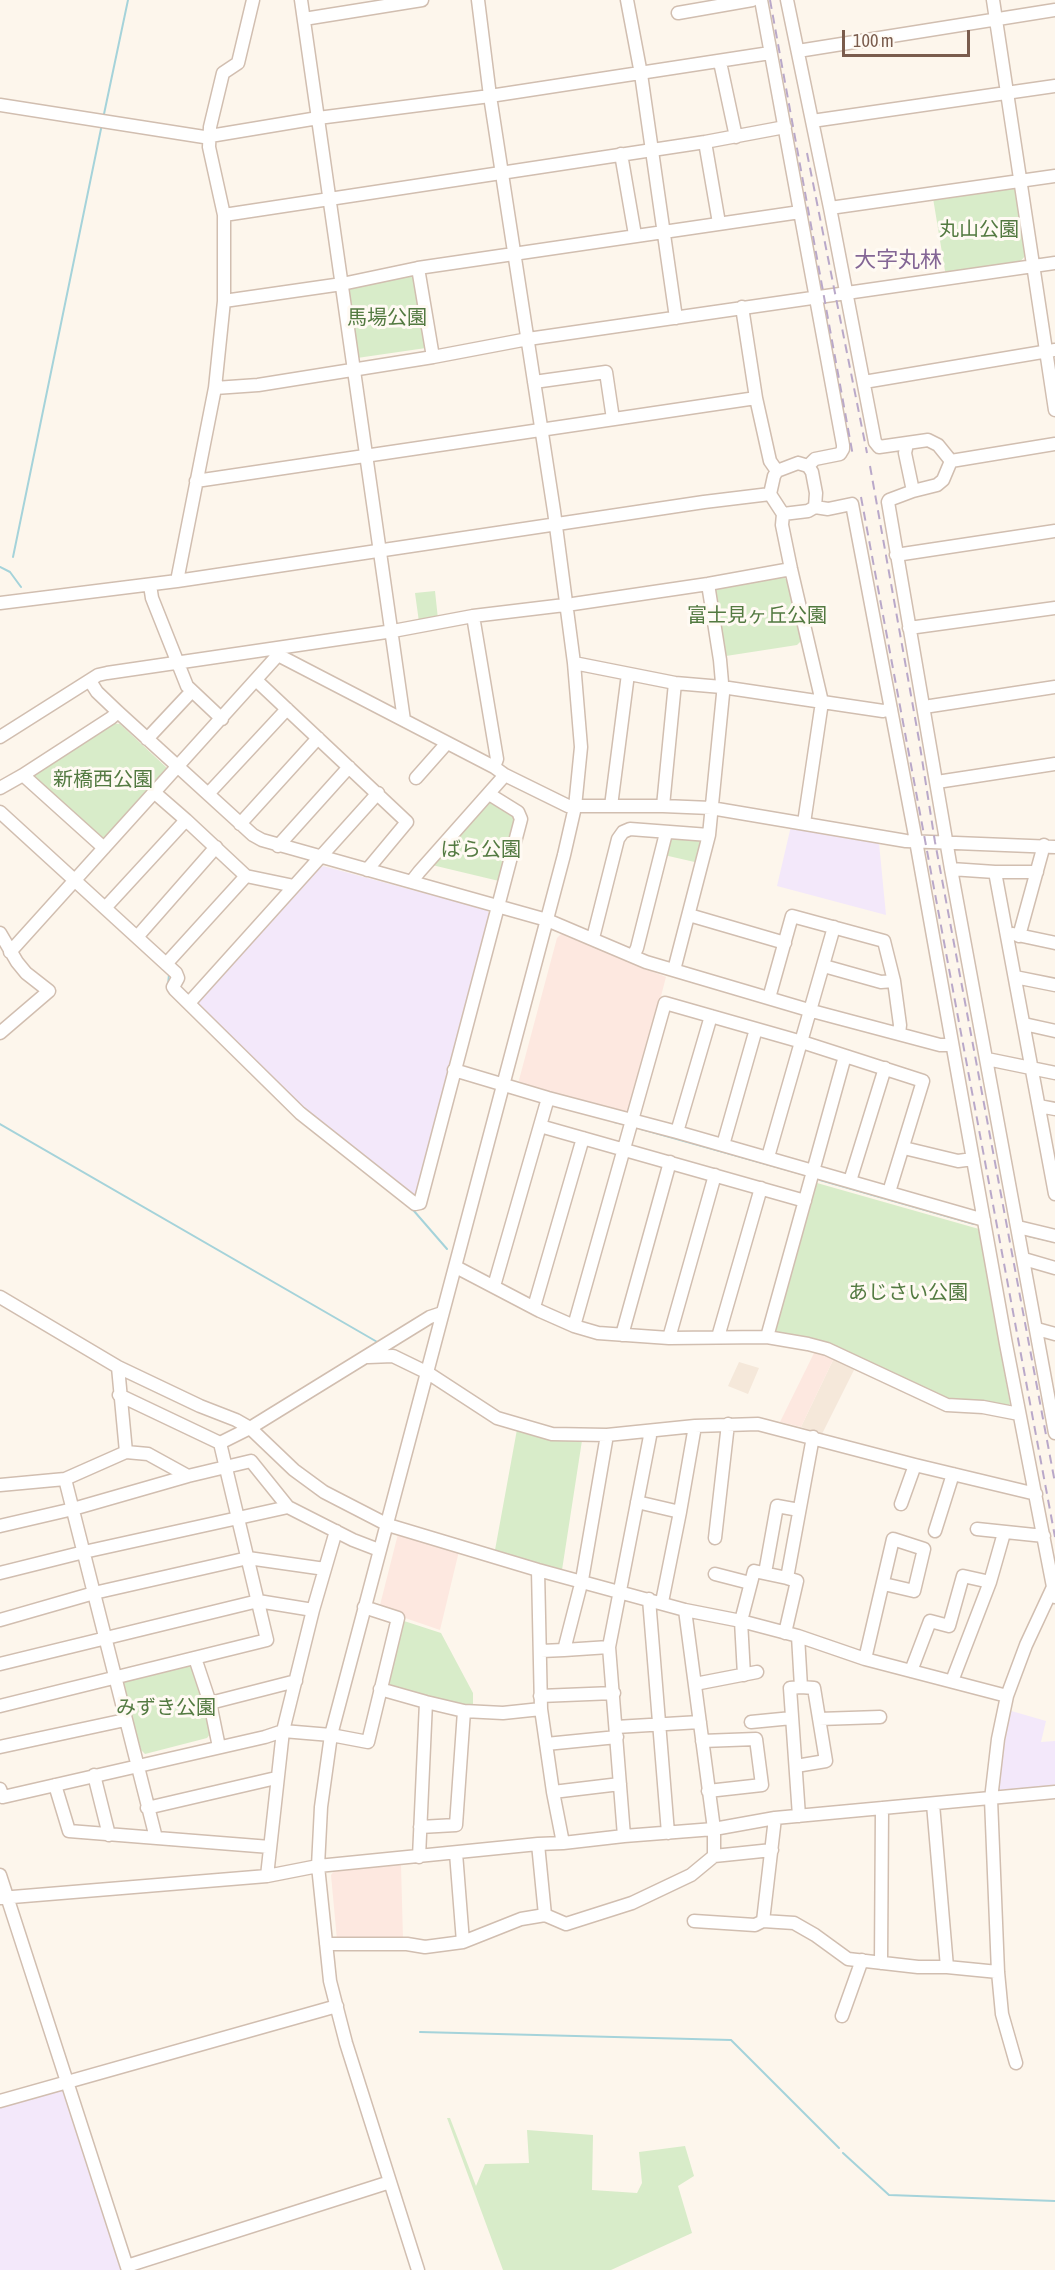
<!DOCTYPE html>
<html>
<head>
<meta charset="utf-8">
<style>
  body { margin:0 }
  #map { position:relative; width:1055px; height:2270px; overflow:hidden; background:#fdf6ec; font-family:"Asap Condensed",sans-serif }
  canvas { display:block }
  .scale { position:absolute; left:842px; top:30px; width:128px; height:27px; box-sizing:border-box; border:3px solid #7a5c4d; border-top:0; padding-left:8px; font-size:18px; line-height:21px; white-space:nowrap; color:#7a5c4d; -webkit-text-stroke:4px #fffaf3; paint-order:stroke }
</style>
</head>
<body>
<div id="map">
<canvas width="1055" height="2270"></canvas>
<div class="scale">100 m</div>
</div>
<script>
const ctx = document.querySelector('canvas').getContext('2d');
ctx.lineJoin = 'round';
function paint(path, color) { ctx.fillStyle = color; ctx.fill(path, 'evenodd'); }
const poly = rows => new Path2D(rows.map(r => 'M' + r).join(''));
function strokePath(path, color, width, dash) { ctx.strokeStyle = color; ctx.lineWidth = width; ctx.lineCap = dash ? 'butt' : 'round'; ctx.setLineDash(dash || []); ctx.stroke(path); }
function write(font, color, halo, rows, align = 'center') {
  ctx.font = font + ' "Asap Condensed","Noto Sans JP",sans-serif'; ctx.lineWidth = 6; ctx.setLineDash([]); ctx.textBaseline = 'middle'; ctx.strokeStyle = halo; ctx.fillStyle = color; for (const [text, x, y, turn = 0] of rows) {
    ctx.save(); ctx.translate(x, y); ctx.rotate((+turn || 0) * Math.PI / 180); ctx.textAlign = isNaN(turn) ? turn : align; if (halo) ctx.strokeText(text, 0, 0); ctx.fillText(text, 0, 0); ctx.restore();
  }
}
paint(poly([
  [835,1356,856,1366,822,1434,801,1427],
  [739,1362,759,1368,748,1394,728,1386]
]), '#f5e8da');
paint(poly([
  [561,934,666,977,660,1000,663,1006,631,1111,624,1115,521,1084,519,1080,557,938],
  [816,1349,835,1356,801,1427,780,1422],
  [399,1530,460,1547,440,1630,379,1609],
  [401,1865,403,1939,337,1940,331,1875,334,1871]
]), '#fde8e0');
paint(poly([
  [791,826,879,843,886,915,777,886],
  [323,866,487,910,490,915,420,1195,411,1197,303,1111,197,1007,197,999,308,876],
  [1008,1710,1046,1721,1041,1742,1055,1741,1055,1787,995,1794],
  [64,2088,121,2270,0,2270,0,2106]
]), '#f3e8fa');
paint(poly([
  [1011,185,1017,190,1026,255,1019,263,948,274,945,271,933,198],
  [416,275,426,348,357,358,347,288],
  [784,577,791,586,801,641,797,645,726,656,722,654,712,591,718,585],
  [435,591,438,619,419,622,415,593],
  [110,723,120,724,166,767,166,776,108,838,101,838,30,775],
  [489,801,514,814,517,819,499,881,432,865],
  [672,838,700,838,704,843,699,863,664,855,667,843],
  [817,1183,979,1229,1010,1404,1007,1408,949,1400,772,1332],
  [518,1424,583,1434,562,1570,495,1550],
  [401,1620,441,1633,473,1693,473,1709,385,1685],
  [191,1665,211,1733,207,1738,145,1754,141,1750,122,1682],
  [447,2118,450,2118,476,2186,485,2164,529,2163,527,2130,593,2135,592,2190,637,2193,642,2183,639,2152,685,2146,694,2176,678,2186,692,2233,611,2270,503,2270]
]), '#d8ecc9');
strokePath(poly([
  [104,114,128,0],
  [13,557,102,124],
  [0,567,10,572,21,587],
  [168,985,169,974],
  [614,1122,623,1124],
  [0,1124,379,1343],
  [641,1129,805,1175],
  [820,1180,974,1224],
  [397,1197,414,1211,447,1249],
  [1028,1236,1055,1242],
  [420,2032,731,2040,839,2148],
  [843,2153,889,2195,1055,2201]
]), '#a5d3da', 2);
const minor = poly([
  [301,0,404,720],
  [627,0,641,74,676,318],
  [761,0,843,445,843,449,840,454,815,459,808,466],
  [787,0,830,208,875,442,879,447,928,440,938,445,951,461,943,480,937,485,913,491,905,453,907,444],
  [993,0,1055,410],
  [678,13,752,0],
  [304,19,422,0],
  [798,51,1055,10],
  [720,62,736,137],
  [0,105,204,137,318,118,490,96,770,53],
  [812,121,1055,86],
  [705,142,719,223],
  [621,154,635,235],
  [830,208,1055,176],
  [224,215,705,142,785,127],
  [418,268,433,357],
  [224,301,342,284,418,268,800,212],
  [742,307,756,398,770,461,777,471],
  [534,382,606,372,613,419],
  [864,382,1055,350],
  [215,388,258,385,433,357,528,339,1055,263],
  [951,461,1055,444],
  [798,463,808,466,812,472,816,493,815,507,808,511,783,514,770,494,774,476,777,471,798,463],
  [196,481,756,398],
  [913,491,889,500,888,502,951,869,1055,1433],
  [815,507,828,509,852,504,916,841,1006,1344,1055,1597],
  [783,514,782,525,791,569,822,702,804,823],
  [896,555,1055,531],
  [177,581,215,388,224,301,224,215,209,147,210,127,223,73,238,63,253,0],
  [150,585,152,598,187,686,222,719],
  [0,603,177,581,704,502,770,494],
  [473,616,497,759,494,767],
  [909,628,1055,608],
  [278,648,278,655,494,767,505,775,568,806,663,806,711,808,906,841,1055,847],
  [574,663,675,683,722,687,883,711,891,709],
  [90,681,97,692,118,712,253,835,262,840,547,920,646,962,812,1011,940,1045,952,1045],
  [257,681,407,822,367,870],
  [924,707,1055,687],
  [0,737,98,675,107,673,393,631,473,616,573,604,708,584,791,569],
  [147,739,191,692],
  [23,775,111,718,118,712],
  [416,778,447,743],
  [937,782,1055,764],
  [0,788,23,775,104,848],
  [155,793,186,820,246,876,294,886],
  [208,794,287,709],
  [611,806,628,674],
  [663,806,675,683],
  [0,812,176,973,178,978,173,987,175,990,300,1113,415,1204,420,1203,521,819,518,812,489,794],
  [240,824,318,738],
  [278,846,349,767],
  [951,869,995,872,1037,872],
  [995,872,1055,1194],
  [412,881,419,872,505,775],
  [105,908,186,820],
  [689,915,785,943],
  [0,933,17,962,26,973,49,991,0,1033],
  [1013,934,1055,943],
  [1019,936,1044,845],
  [137,937,216,847],
  [593,938,618,839,623,832,630,829,709,835],
  [10,952,278,655],
  [633,956,637,948,666,833],
  [166,964,246,876],
  [824,966,881,982,894,981],
  [674,970,709,835,723,694,720,660,708,584],
  [1015,977,1055,985],
  [769,998,792,916,884,941,894,981,900,1025,899,1034],
  [189,1003,378,793],
  [1024,1024,1055,1031],
  [987,1059,1055,1073],
  [454,1070,548,1098,677,1132,984,1220],
  [1039,1106,1055,1109],
  [540,1126,805,1201],
  [677,1132,711,1016],
  [723,1145,756,1029],
  [904,1148,958,1161,973,1159],
  [768,1157,834,927],
  [850,1181,885,1068],
  [1018,1227,1055,1236],
  [1024,1259,1055,1268],
  [456,1267,540,1311,574,1326,598,1333,669,1338,767,1337,808,1344,827,1349,947,1405,983,1407,1019,1414],
  [494,1286,548,1098],
  [0,1297,118,1367,200,1406,236,1420,250,1428,294,1470,324,1492,388,1525,538,1570,685,1610,741,1621,798,1636,865,1659,1007,1696],
  [534,1307,583,1138],
  [574,1326,665,1003,802,1042,923,1081,889,1192],
  [1037,1329,1055,1334],
  [622,1335,670,1162],
  [718,1337,761,1188],
  [767,1337,845,1056],
  [669,1338,715,1175],
  [368,1357,393,1356,428,1373,497,1418,552,1434,607,1435,695,1426,758,1424,915,1465,1036,1494],
  [118,1367,126,1452],
  [119,1395,220,1443,250,1428,430,1317,442,1313],
  [607,1435,582,1580,564,1650,609,1647],
  [65,1479,156,1838],
  [0,1485,65,1479,126,1452,148,1454,188,1476,251,1461,288,1507,353,1540,379,1550],
  [637,1502,680,1512,695,1426],
  [901,1504,915,1465],
  [0,1526,73,1509,188,1476],
  [977,1529,1044,1536],
  [935,1531,953,1474],
  [715,1538,728,1424],
  [538,1570,541,1709,553,1792,563,1843],
  [0,1573,84,1552,288,1507],
  [765,1573,777,1506,799,1510],
  [715,1574,750,1583],
  [990,1582,1004,1533],
  [649,1599,668,1833],
  [662,1602,680,1512],
  [685,1610,714,1829,714,1856,772,1850],
  [0,1620,94,1593,248,1558,325,1569],
  [785,1633,797,1581,787,1578],
  [798,1636,801,1687,790,1688,799,1816],
  [541,1651,564,1650],
  [195,1658,210,1703,219,1747],
  [865,1659,893,1539,924,1549,914,1591,884,1584],
  [0,1664,258,1601,313,1610],
  [911,1671,930,1621,949,1626,963,1576,990,1582,952,1681],
  [744,1675,741,1621,754,1571,787,1578,813,1437],
  [695,1684,757,1672],
  [380,1689,426,1702,464,1711,503,1713,541,1709],
  [540,1696,614,1693],
  [210,1703,296,1681],
  [0,1706,267,1640,220,1443],
  [819,1719,880,1717],
  [751,1722,792,1718],
  [616,1727,700,1722],
  [702,1741,756,1739,762,1785,708,1791],
  [546,1744,617,1737],
  [0,1747,125,1720],
  [796,1766,826,1761,814,1688,801,1687],
  [94,1775,109,1835],
  [55,1785,69,1831,270,1847],
  [0,1789,3,1797,265,1737,283,1731,331,1735,368,1742,398,1618,364,1607],
  [553,1792,620,1784],
  [933,1804,947,1967],
  [147,1808,276,1778],
  [775,1818,763,1921,794,1923,815,1935,848,1959,918,1967,947,1967,998,1972],
  [420,1827,456,1825,464,1711],
  [624,1836,609,1647,651,1431],
  [538,1844,545,1915,566,1924,632,1903,691,1875,714,1856],
  [419,1857,426,1702],
  [0,1875,128,2270],
  [267,1876,283,1731,313,1610,336,1531],
  [0,1898,267,1876,318,1866,538,1844,563,1843,624,1836,714,1829,775,1818,1055,1792],
  [694,1921,755,1925,763,1921],
  [463,1942,521,1919,545,1915],
  [326,1944,407,1944,425,1947,463,1942,456,1853],
  [881,1963,882,1808],
  [842,2016,862,1960],
  [1016,2063,1002,2014,998,1972,991,1799,998,1739,1007,1696,1026,1645,1053,1587],
  [0,2101,337,2006],
  [127,2266,390,2182],
  [418,2270,346,2043,330,1981,318,1866,321,1807,331,1735,564,855,575,807,581,747,574,663,554,511,490,96,478,0]
]);
strokePath(minor, '#d1beb0', 15);
strokePath(minor, '#fff', 12);
strokePath(poly([
  [770,0,853,456],
  [807,153,867,453],
  [870,466,919,740,935,842,1055,1483],
  [861,497,1055,1537]
]), '#b9a8c9', 2, [9, 6]);
write('20px', '#537a41', '#fffaf3', [
  ["丸山公園",979,230],
  ["馬場公園",387,318],
  ["富士見ヶ丘公園",757,616],
  ["新橋西公園",103,780],
  ["ばら公園",481,850],
  ["あじさい公園",908,1293],
  ["みずき公園",166,1708]
]);
write('22px', '#846695', '#fffaf3', [
  ["大字丸林",898,260]
]);
</script>
</body>
</html>
